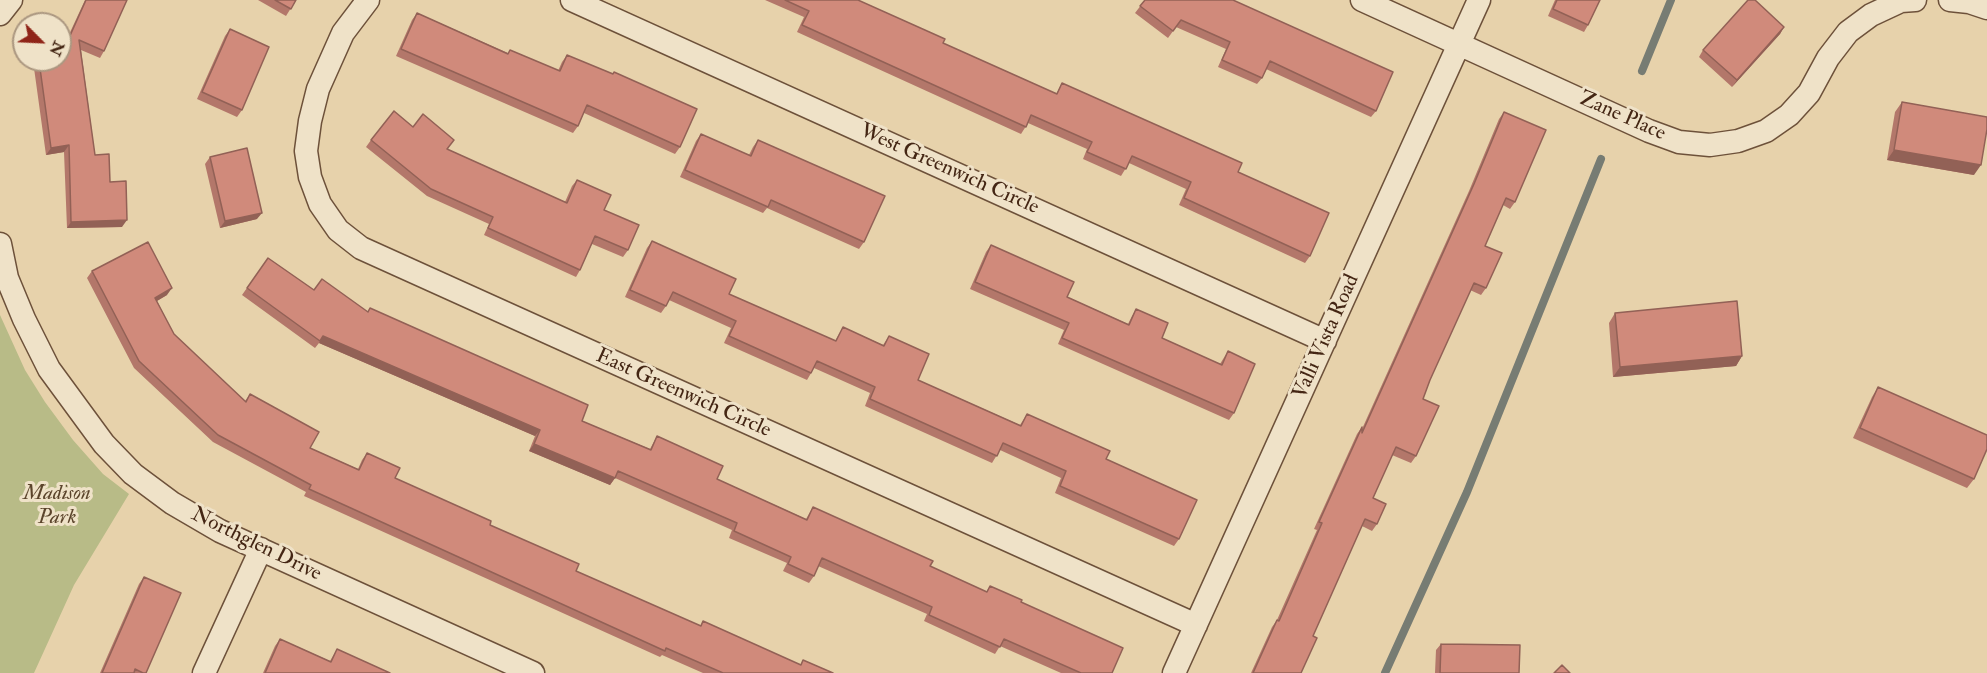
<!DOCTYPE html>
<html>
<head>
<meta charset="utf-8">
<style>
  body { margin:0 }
  #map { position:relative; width:1987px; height:673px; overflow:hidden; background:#e7d2ab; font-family:"IM FELL Double Pica",serif }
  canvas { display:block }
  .north { position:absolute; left:12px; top:12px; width:60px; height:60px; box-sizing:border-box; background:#efe2c8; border:2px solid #ab9780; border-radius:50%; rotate:114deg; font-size:16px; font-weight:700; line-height:24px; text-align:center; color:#442614 }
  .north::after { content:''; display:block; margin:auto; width:21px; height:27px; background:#8f2418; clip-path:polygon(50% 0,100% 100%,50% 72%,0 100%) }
</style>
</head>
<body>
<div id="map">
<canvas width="1987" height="673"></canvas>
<div class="north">N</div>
</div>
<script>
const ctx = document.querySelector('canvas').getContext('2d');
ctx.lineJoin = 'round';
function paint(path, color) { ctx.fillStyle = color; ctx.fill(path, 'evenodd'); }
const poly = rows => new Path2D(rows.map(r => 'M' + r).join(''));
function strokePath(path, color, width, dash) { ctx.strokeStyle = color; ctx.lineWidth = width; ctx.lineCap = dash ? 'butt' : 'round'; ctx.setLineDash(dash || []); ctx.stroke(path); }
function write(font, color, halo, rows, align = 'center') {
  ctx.font = font + ' "IM FELL Double Pica",serif'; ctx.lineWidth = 6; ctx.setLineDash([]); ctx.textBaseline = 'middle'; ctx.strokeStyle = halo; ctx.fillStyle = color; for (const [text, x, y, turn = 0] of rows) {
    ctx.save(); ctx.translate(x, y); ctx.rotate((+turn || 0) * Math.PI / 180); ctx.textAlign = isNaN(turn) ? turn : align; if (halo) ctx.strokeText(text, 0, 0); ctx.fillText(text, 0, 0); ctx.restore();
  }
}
paint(poly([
  [0,315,25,370,45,402,73,440,103,474,129,494,74,585,34,673,0,673]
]), '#b8bb87');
strokePath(poly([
  [1642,71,1671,0],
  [1385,673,1467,492,1601,159]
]), '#777c73', 8);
const minor = poly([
  [368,0,343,33,318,89,310,121,306,151,310,177,320,204,338,230,361,248,1196,625],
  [572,0,1325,341],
  [1362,0,1649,131,1679,142,1710,145,1738,141,1766,131,1789,115,1809,93,1828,58,1848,32,1871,15,1901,1,1915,0],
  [1950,0,1969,2,1987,8],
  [0,14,11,0],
  [0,244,7,278,24,319,49,369,104,444,133,474,172,503,220,531,533,673],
  [204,673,261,549],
  [1174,673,1479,0]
]);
strokePath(minor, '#6d513a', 25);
strokePath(minor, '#efe2c8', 22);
paint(poly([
  [85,0,127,0,104,51,100,58,81,50,95,155,110,182,122,227,67,228,64,152,46,155,34,68,39,61,60,60,60,54],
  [258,0,296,0,286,16],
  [765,0,858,0,943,43,1056,94,1062,83,1238,172,1310,256,1305,263,1179,205,1186,189,1129,163,1121,176,1083,159,1087,149,1028,123,1021,134,797,32,804,17],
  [1145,0,1376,111,1371,117,1266,69,1262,78,1257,84,1218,67,1226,49,1176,27,1168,38,1135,13],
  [1555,0,1600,0,1588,25,1584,32,1548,16],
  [417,13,508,53,510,50,558,71,562,62,567,55,680,147,675,154,584,113,578,126,573,133,396,56,412,20],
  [1784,27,1780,34,1732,87,1699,57,1703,50],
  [230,29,242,110,237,117,197,99,225,36],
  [1902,102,1974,175,1887,160,1895,112],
  [1504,112,1515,202,1510,209,1503,205,1485,246,1486,288,1481,295,1470,290,1430,380,1423,399,1416,456,1411,463,1392,455,1373,498,1377,524,1372,531,1362,526,1313,636,1301,673,1251,673,1272,627,1277,620,1317,530,1314,529,1357,434,1362,427,1362,429,1469,191,1499,119],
  [413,127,447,149,565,202,572,186,577,180,604,210,628,250,623,257,592,244,580,270,576,277,484,235,489,224,427,196,366,147,371,140],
  [701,134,749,155,753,147,758,140,864,242,859,249,767,208,763,213,680,177,696,141],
  [210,157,257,219,220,228,205,164],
  [652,241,729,294,835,341,843,327,883,345,889,336,918,380,1020,425,1027,414,1106,459,1179,539,1174,546,1055,493,1061,478,1000,450,992,463,865,406,870,393,814,368,807,380,724,343,731,328,669,300,666,306,661,313,625,297,647,248],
  [991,245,1067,297,1128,324,1132,316,1136,309,1162,338,1220,364,1228,351,1234,413,1229,420,1058,344,1064,330,970,289,986,252],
  [268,258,314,290,367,312,370,308,582,421,650,449,657,436,717,479,806,519,813,507,930,566,986,592,990,586,1021,602,1112,673,1061,673,1000,646,995,654,924,621,927,614,818,566,814,576,809,583,783,571,787,563,729,538,732,530,615,478,610,485,529,451,535,436,319,343,315,348,242,295],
  [92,271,167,295,157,301,174,334,245,401,250,394,310,448,358,469,362,460,367,453,395,478,490,525,576,571,700,626,703,621,800,665,803,660,833,673,703,673,662,655,660,657,304,496,306,492,213,442,134,368,87,278],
  [1615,313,1742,356,1736,366,1613,377,1609,323],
  [1878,387,1974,479,1967,488,1853,438,1872,397],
  [144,577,146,673,100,673,139,584],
  [280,639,330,661,337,649,390,673,263,673,275,646],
  [1441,644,1519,673,1435,673,1436,650]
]), '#b3776a');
paint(poly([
  [1784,27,1780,34,1732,87,1737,80],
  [69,145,64,152,46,155,51,148],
  [1894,150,1981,165,1974,175,1887,160],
  [262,213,257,219,220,228,225,221],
  [127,220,122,227,67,228,71,222],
  [172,288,167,295,150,305,155,298],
  [323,336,540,430,535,436,319,343],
  [1742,356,1736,366,1613,377,1620,367],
  [534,444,615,478,610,485,529,451]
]), '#926156');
const building = poly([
  [86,0,127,0,104,51,79,40,95,155,109,154,110,182,126,181,127,220,71,222,69,145,51,148,39,61,60,60,60,58,86,0],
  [275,0,296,0,291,9,275,0],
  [785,0,858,0,945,39,943,43,1057,94,1062,83,1242,163,1238,172,1329,213,1310,256,1184,198,1191,182,1132,156,1126,169,1087,152,1092,142,1031,115,1026,127,802,25,809,11,785,0],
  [1145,0,1233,0,1393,72,1376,111,1270,61,1262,78,1222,60,1230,42,1181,20,1173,31,1140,6,1145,0],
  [1557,0,1600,0,1588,25,1553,9,1557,0],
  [1748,0,1755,0,1784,27,1737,80,1703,50,1748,0],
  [417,13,508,54,510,50,560,71,567,55,613,74,614,72,697,109,680,147,587,105,578,126,401,49,417,13],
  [230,29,269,47,242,110,202,92,230,29],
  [1902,102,1987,117,1987,129,1981,165,1894,150,1902,102],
  [394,111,413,127,423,114,454,140,447,149,567,203,577,180,611,195,604,210,639,225,628,250,595,236,580,270,488,228,493,217,431,189,371,140,394,111],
  [1504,112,1546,130,1515,202,1506,198,1485,246,1502,253,1486,288,1474,283,1430,380,1423,399,1439,406,1416,456,1396,447,1373,498,1386,504,1377,524,1365,519,1313,636,1317,638,1301,673,1253,673,1277,620,1279,621,1322,523,1319,522,1362,427,1362,433,1474,184,1504,112],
  [701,134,751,156,758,140,885,196,864,242,771,200,768,207,685,170,701,134],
  [247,148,262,213,225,221,210,157,247,148],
  [652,241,736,279,729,294,836,341,843,327,884,346,889,336,929,354,918,380,1021,426,1027,414,1110,451,1106,459,1197,500,1179,539,1060,486,1066,471,1003,443,997,456,870,399,875,387,817,361,811,373,729,336,736,321,673,292,666,306,630,290,652,241],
  [148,242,172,288,155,298,174,334,246,402,250,394,319,432,310,448,359,470,367,453,400,468,395,478,491,521,490,525,579,564,576,571,701,626,703,621,801,665,803,660,833,673,723,673,666,648,665,651,309,489,311,485,218,435,139,361,92,271,148,242],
  [991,245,1074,282,1067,297,1129,325,1136,309,1168,323,1162,338,1222,365,1228,351,1255,364,1234,413,1062,338,1069,323,975,282,991,245],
  [268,258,314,290,322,279,368,312,370,308,588,405,582,421,651,450,657,436,723,466,717,479,807,520,813,507,933,561,930,566,987,592,990,586,1022,600,1021,602,1123,648,1112,673,1081,673,1004,639,1000,647,929,615,932,607,822,558,814,576,788,564,791,557,734,531,737,523,618,471,615,478,534,444,540,430,323,336,320,341,247,288,268,258],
  [1737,301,1742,356,1620,367,1615,313,1737,301],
  [1878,387,1987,435,1987,449,1974,479,1860,428,1878,387],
  [144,577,181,593,146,673,143,673,135,669,134,673,102,673,144,577],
  [280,639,331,662,337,649,390,673,265,673,280,639],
  [1441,644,1520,645,1519,673,1440,673,1441,644],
  [1562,665,1570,673,1554,673,1562,665]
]);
paint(building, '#d08a7b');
strokePath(building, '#926156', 1.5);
write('21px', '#442614', '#efe2c8', [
  ["Zane Place",1622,117,24],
  ["West Greenwich Circle",949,170,24],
  ["Valli Vista Road",1327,337,-66],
  ["East Greenwich Circle",683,394,24],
  ["Northglen Drive",256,545,26]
]);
write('italic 21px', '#5b442b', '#efe2c8', [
  ["Madison",57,494],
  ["Park",57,518]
]);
</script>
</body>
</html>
